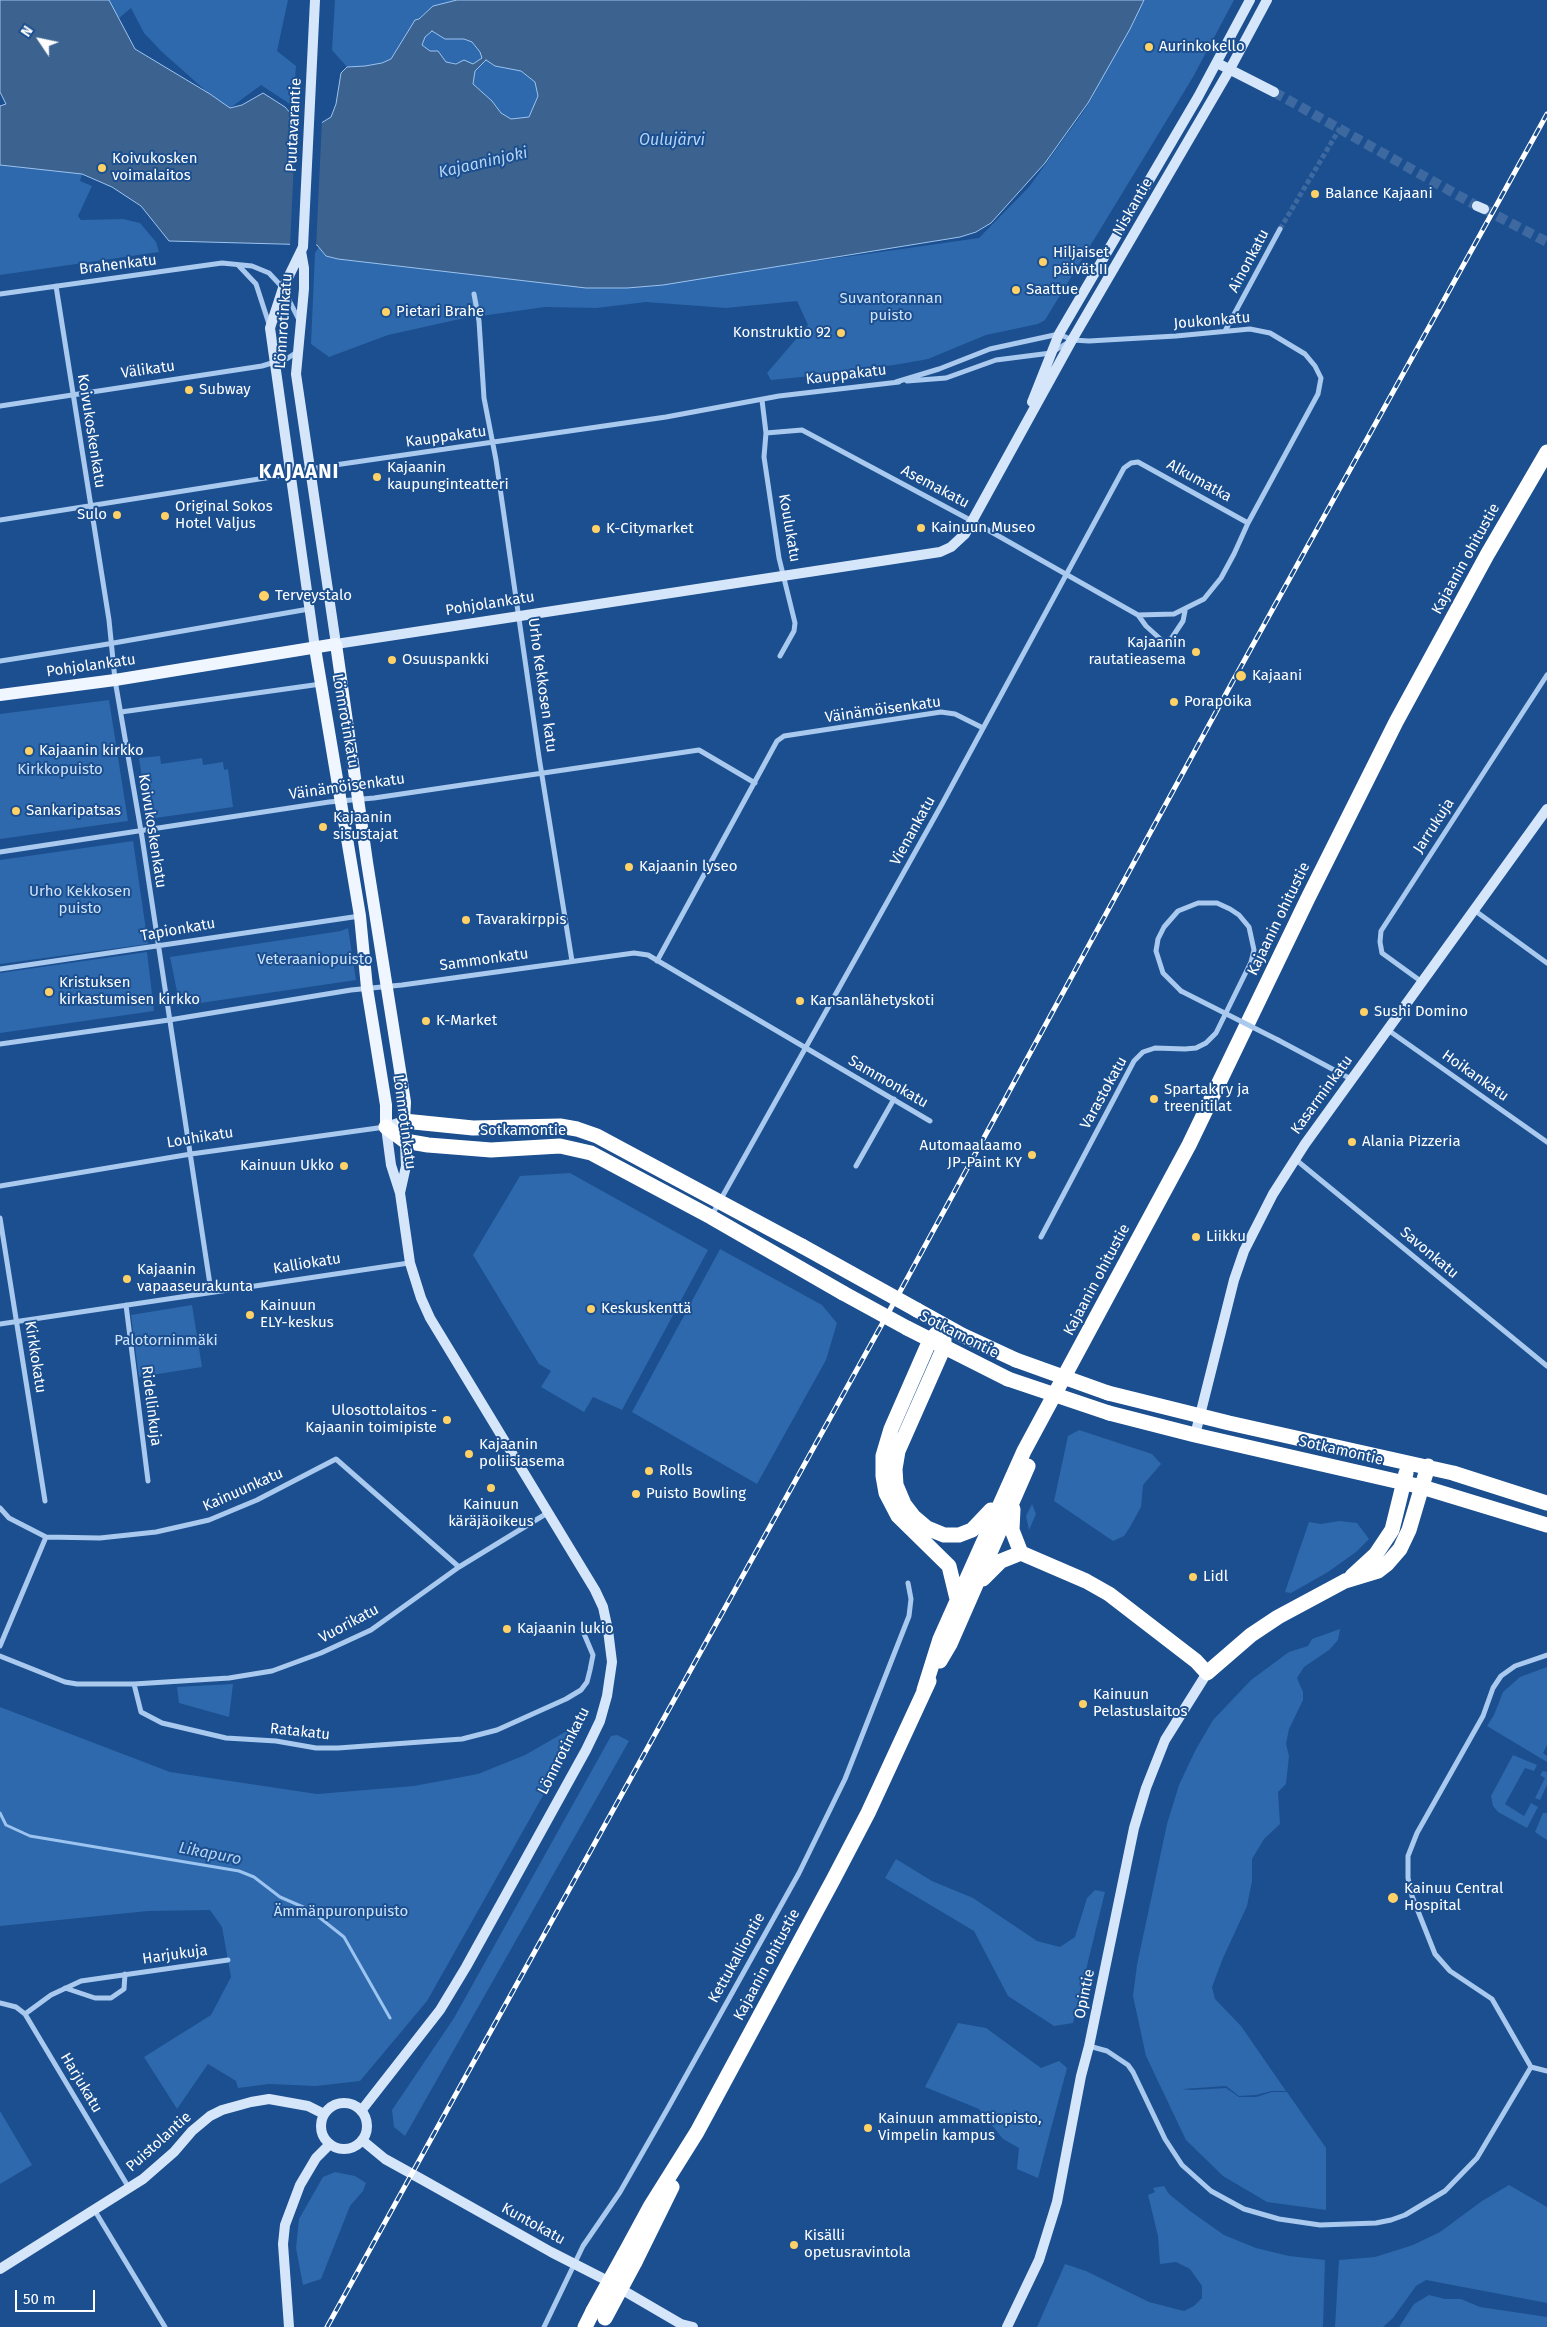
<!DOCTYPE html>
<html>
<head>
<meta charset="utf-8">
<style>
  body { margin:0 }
  #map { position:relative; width:1547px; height:2327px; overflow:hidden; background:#1b4f8f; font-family:"Fira Sans",sans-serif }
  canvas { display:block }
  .north { position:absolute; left:15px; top:15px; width:50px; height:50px; -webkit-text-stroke:4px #1b4f8f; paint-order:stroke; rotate:304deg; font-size:14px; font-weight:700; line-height:20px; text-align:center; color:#fff }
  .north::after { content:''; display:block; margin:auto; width:18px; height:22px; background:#fff; clip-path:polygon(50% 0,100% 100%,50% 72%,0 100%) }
  .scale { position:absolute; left:15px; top:2290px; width:80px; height:22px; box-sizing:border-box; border:2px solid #fff; border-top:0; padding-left:6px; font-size:15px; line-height:18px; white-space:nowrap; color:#fff; -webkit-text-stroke:4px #1b4f8f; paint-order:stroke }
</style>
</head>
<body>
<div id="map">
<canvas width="1547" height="2327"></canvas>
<div class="north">N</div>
<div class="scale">50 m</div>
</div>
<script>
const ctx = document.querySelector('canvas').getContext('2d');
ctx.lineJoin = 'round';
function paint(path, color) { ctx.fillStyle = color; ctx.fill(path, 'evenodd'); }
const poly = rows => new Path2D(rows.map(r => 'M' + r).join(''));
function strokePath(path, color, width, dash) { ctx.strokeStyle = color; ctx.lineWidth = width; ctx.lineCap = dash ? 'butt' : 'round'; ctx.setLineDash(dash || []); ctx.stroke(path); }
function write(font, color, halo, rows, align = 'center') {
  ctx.font = font + ' "Fira Sans",sans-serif'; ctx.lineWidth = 4; ctx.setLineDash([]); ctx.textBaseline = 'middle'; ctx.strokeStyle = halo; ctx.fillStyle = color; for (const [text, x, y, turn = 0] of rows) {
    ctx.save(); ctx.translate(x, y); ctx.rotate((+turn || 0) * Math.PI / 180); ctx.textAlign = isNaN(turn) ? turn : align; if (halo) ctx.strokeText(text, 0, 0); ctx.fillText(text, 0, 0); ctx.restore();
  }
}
paint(poly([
  [109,0,288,0,277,51,296,66,293,106,261,85,230,108,207,92,161,51,144,33,131,8,118,19],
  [335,0,457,0,433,6,419,19,391,59,382,63,364,66,347,67,332,50],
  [1144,0,1234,0,1193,77,1045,320,1038,324,986,335,928,359,906,363,842,373,771,380,767,373,808,325,797,301,726,308,646,302,596,308,545,307,460,319,388,335,329,357,311,344,315,253,319,247,326,256,338,259,586,288,627,288,979,238,1029,187,1086,108],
  [432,31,445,39,464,39,472,42,480,52,482,58,473,64,446,62,438,51,430,51,422,45,425,37],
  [486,60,495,66,521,71,535,82,538,96,529,117,511,119,501,113,473,84,475,71],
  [0,165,82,174,80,181,92,186,78,216,81,220,123,219,140,223,156,242,159,252,0,275],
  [109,700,128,821,0,839,0,714],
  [160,756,161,764,202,758,203,765,223,762,224,770,228,769,233,807,148,819,139,758],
  [133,841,148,944,0,964,0,860],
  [348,928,356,980,180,1006,170,957,341,931],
  [147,952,154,1011,0,1033,0,973],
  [570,1173,708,1250,622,1410,593,1397,584,1412,541,1387,551,1371,539,1364,473,1255,520,1176],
  [720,1249,822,1305,837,1323,826,1360,757,1484,632,1412],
  [192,1305,202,1367,139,1377,131,1315],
  [1079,1430,1152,1454,1161,1464,1143,1485,1141,1507,1130,1527,1124,1536,1113,1541,1054,1501,1068,1436],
  [1032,1504,1036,1514,1029,1530,1026,1516],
  [1339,1521,1357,1523,1369,1539,1356,1552,1328,1572,1291,1593,1285,1592,1309,1522,1321,1524],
  [1340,1629,1338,1640,1329,1650,1304,1667,1297,1678,1303,1692,1303,1700,1289,1729,1286,1744,1289,1756,1286,1784,1278,1792,1280,1824,1264,1839,1252,1859,1252,1881,1247,1906,1223,1958,1212,1987,1215,1999,1241,2026,1286,2091,1272,2091,1256,2095,1239,2096,1226,2086,1182,2089,1192,2090,1226,2088,1239,2097,1256,2097,1272,2092,1287,2092,1326,2148,1326,2210,1267,2202,1223,2176,1186,2140,1146,2056,1133,1996,1137,1965,1167,1824,1179,1785,1195,1751,1213,1720,1251,1680,1289,1652,1308,1646,1312,1639],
  [1547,1667,1547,1745,1543,1753,1547,1756,1547,1762,1487,1726,1494,1715,1503,1692,1520,1677],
  [233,1684,229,1717,179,1703,177,1687],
  [0,1707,170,1772,317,1794,414,1786,478,1774,525,1755,574,1727,580,1730,427,2001,360,2081,316,2086,269,2084,238,2088,236,2081,208,2064,177,2109,144,2057,211,2015,231,1977,222,1927,210,1910,148,1911,0,1926],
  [617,1735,629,1741,405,2136,394,2127,392,2110,454,2018,611,1736],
  [1513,1755,1537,1765,1534,1771,1525,1768,1505,1804,1524,1816,1531,1803,1538,1807,1527,1828,1498,1812,1493,1806,1491,1796],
  [1543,1771,1547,1772,1547,1785,1540,1800,1535,1798,1545,1778,1540,1775],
  [1543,1813,1547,1813,1547,1840,1535,1832],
  [896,1859,932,1881,973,1898,1037,1941,1060,1947,1075,1937,1087,1898,1095,1890,1105,1892,1073,2023,1054,2026,1008,1996,974,1931,885,1878],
  [958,2023,986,2028,1041,2068,1059,2061,1067,2068,1038,2178,1017,2169,1019,2148,1003,2139,979,2109,925,2087],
  [0,2111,32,2165,0,2184],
  [335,2172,355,2176,366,2183,363,2191,350,2206,321,2279,303,2285,296,2248,299,2219,323,2177],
  [1509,2185,1547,2207,1547,2303,1426,2280,1416,2286,1393,2318,1383,2327,1335,2327,1339,2260,1375,2257,1413,2245,1440,2232,1482,2201],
  [1164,2186,1169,2194,1190,2211,1224,2235,1256,2248,1289,2256,1325,2260,1323,2327,1037,2327,1065,2264,1086,2271,1149,2302,1184,2311,1194,2306,1202,2298,1202,2286,1190,2269,1176,2262,1160,2264,1158,2236,1148,2195,1155,2192,1153,2188],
  [1429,2295,1445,2299,1461,2299,1480,2307,1547,2317,1547,2327,1399,2327,1414,2304]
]), '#2e69ad');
const water = poly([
  [0,0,109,0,135,49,210,94,230,108,242,105,263,93,285,107,299,123,313,128,331,117,336,104,341,73,347,67,365,66,382,63,391,59,415,20,419,19,433,6,457,0,1144,0,1130,29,1088,103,1045,163,991,223,976,232,960,237,663,285,627,288,586,288,338,259,326,256,317,245,169,241,141,206,112,187,82,174,0,165,0,106,6,104,0,92,0,0],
  [432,31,445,39,464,39,472,42,480,52,482,58,473,64,464,60,456,64,446,62,438,51,430,51,422,45,425,37,432,31],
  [486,60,495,66,521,71,535,82,538,96,529,117,511,119,501,113,492,101,473,84,475,71,486,60]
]);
paint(water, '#3c6290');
strokePath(water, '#9cc4f0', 1);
paint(poly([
  [296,117,300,121,313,125,322,120,316,248,290,247]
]), '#1b4f8f');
strokePath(poly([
  [0,1813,6,1825,30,1836,239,1871,254,1877,280,1897,310,1910,344,1937,390,2018]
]), '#9cc4f0', 3);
strokePath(poly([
  [1280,229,1340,128]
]), '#3d69a0', 5, [5, 2.5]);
strokePath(poly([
  [1274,92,1477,206],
  [1484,209,1547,242]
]), '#3d69a0', 10, [10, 5]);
strokePath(poly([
  [239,266,256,284,269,324],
  [56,286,109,620,115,680,142,837,211,1291],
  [0,294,222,263,252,266,269,273,283,288,299,320],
  [474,294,479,321,484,398,496,460,539,757,572,961],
  [1225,331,1280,229],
  [907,381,946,378,996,360,1051,353,1067,343],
  [762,400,766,433,764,457,779,558,795,623,794,631,780,656],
  [0,406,262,366,288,358,297,352],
  [766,433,802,430,972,521,1138,615,1174,614,1204,599,1221,578,1234,554,1248,523,1318,394,1321,378,1315,366,1305,354,1270,333,1250,329,1176,336,1089,341,1072,340,1059,334,990,349,939,369,896,382],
  [0,520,278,476,321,467,666,417,779,396,899,382],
  [1138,615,1146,626,1167,645,1183,621,1185,611],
  [0,661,102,645,309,609],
  [121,712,321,684],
  [0,852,329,802,374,798,699,750,755,783],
  [1474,910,1547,963],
  [657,961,777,741,784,736,941,712,955,714,983,728],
  [0,969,360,916],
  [1422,982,1382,953,1380,942,1381,931,1547,675],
  [1388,1030,1547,1142],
  [1278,1040,1351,1079],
  [0,1044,169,1020,351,990,402,985,634,953,648,955,930,1121],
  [1295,1159,1547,1366],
  [856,1166,894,1099],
  [0,1186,191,1154,385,1127],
  [712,1215,942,804,1124,468,1131,463,1138,462,1248,523],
  [0,1218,45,1501],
  [1041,1237,1134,1061,1143,1052,1155,1048,1185,1049,1196,1048,1206,1043,1216,1033,1251,962,1254,950,1249,927,1239,915,1230,909,1217,903,1198,903,1178,911,1164,927,1158,939,1156,951,1163,973,1181,991],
  [126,1305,148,1481],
  [0,1324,409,1263],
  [0,1508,9,1518,46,1537,100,1538,156,1532,209,1520,257,1500,336,1459,459,1567],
  [0,1646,46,1537],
  [1547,1655,1515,1666,1501,1676,1493,1688,1483,1716,1417,1833,1408,1856,1408,1878,1412,1896,1435,1954,1450,1971,1492,1999,1531,2067,1547,2071],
  [0,1656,65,1682,77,1684,134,1684,141,1712,162,1723,226,1738,276,1741,316,1748,338,1748,462,1739,497,1730,566,1699,581,1690,587,1682,590,1670,593,1655,582,1629],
  [134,1684,229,1678,272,1671,321,1653,371,1630,459,1567,549,1512],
  [65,1988,95,1998,111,1998,124,1989,125,1974],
  [0,2003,16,2007,25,2014,129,2188],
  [25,2014,51,1995,81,1981,228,1960],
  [1089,2046,1107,2051,1128,2065,1133,2072,1165,2139,1182,2165,1211,2191,1244,2209,1279,2219,1320,2225,1376,2223,1391,2220,1405,2215,1445,2191,1477,2158,1531,2067],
  [95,2211,165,2327],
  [544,2327,583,2246,620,2192,668,2108,799,1873,845,1779,909,1616,911,1599,908,1583]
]), '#a9c9ee', 5);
strokePath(poly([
  [315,0,303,247,283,288,270,328,315,648],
  [1217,63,1274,92],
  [1477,206,1484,209],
  [301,251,304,268,304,289,296,374,336,644,940,552,951,547,965,534,1072,340,1230,69,1267,0],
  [1032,402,1059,334,1198,97,1250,0],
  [1195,1435,1234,1280,1244,1251,1273,1194,1305,1144,1547,809],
  '321 2126a23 23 0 1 1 46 0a23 23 0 1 1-46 0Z',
  [361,2111,440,2010,466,1967,586,1750,600,1721,607,1696,612,1662,608,1630,603,1607,595,1590,430,1318,421,1298,410,1263,400,1193,391,1165,386,1127,404,1121,406,1166,400,1193],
  [362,2140,385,2159,423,2180,551,2252,602,2278,681,2324,693,2327],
  [0,2269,143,2179,174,2152,192,2131,210,2116,222,2110,251,2102,269,2099,308,2106,324,2114],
  [289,2327,283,2244,285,2225,300,2185,316,2158,330,2144],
  [1007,2327,1039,2260,1057,2202,1081,2076,1089,2046,1134,1828,1146,1788,1165,1740,1207,1673]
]), '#d6e6fa', 10);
strokePath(poly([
  [315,648,360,916,367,988,386,1105,386,1127],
  [0,695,115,680,336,644,367,862,405,1102,404,1121]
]), '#f0f6ff', 12);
strokePath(poly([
  [404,1121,473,1128,560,1126,577,1129,597,1136,802,1246],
  [386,1127,405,1141,428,1145,491,1150,560,1146,591,1153,711,1217,843,1293],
  [917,1310,962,1335,1016,1360],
  [944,1326,944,1347,898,1451,895,1469,896,1485,904,1504,914,1517,927,1528,944,1535,959,1535,972,1530,991,1510],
  [944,1326,930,1340,891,1429,883,1456,883,1476,886,1493,898,1516,949,1566,957,1599],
  [907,1328,1008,1379],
  [1108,1393,1229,1423,1453,1473,1547,1503],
  [1109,1413,1195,1435,1422,1487,1547,1525],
  [1013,1509,1012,1530,1021,1553,1086,1581,1109,1594,1196,1661,1207,1673,1251,1635,1278,1617,1345,1581,1378,1571,1387,1564,1400,1549,1409,1530,1428,1466],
  [1352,1576,1376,1554,1392,1530,1406,1473],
  [983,1579,1001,1561,1021,1553],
  [940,1661,950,1644,1028,1466],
  [924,1690,940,1639,1024,1451,1189,1145,1308,898,1396,722,1487,555,1547,452],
  [624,2255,650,2207,697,2132,833,1880,868,1813,929,1681],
  [635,2262,672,2187],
  [585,2327,593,2311]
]), '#fff', 15);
const rail = poly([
  [327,2327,902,1288,1234,679,1547,114]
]);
strokePath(rail, '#fff', 5);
strokePath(rail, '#1b4f8f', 3, [9]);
strokePath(poly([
  [1181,991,1278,1040]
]), '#a9c9ee', 5);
strokePath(poly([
  [802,1246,917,1310],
  [843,1293,907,1328],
  [1016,1360,1108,1393],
  [1008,1379,1109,1413],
  [593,2311,624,2255],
  [605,2318,635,2262]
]), '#fff', 15);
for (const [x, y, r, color] of [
  [1149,47,5,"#ffd166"],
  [102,168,5,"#ffd166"],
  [1315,194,5,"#ffd166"],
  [1043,262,5,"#ffd166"],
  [1016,290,5,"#ffd166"],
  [386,312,5,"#ffd166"],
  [841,333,5,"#ffd166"],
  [189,390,5,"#ffd166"],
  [377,477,5,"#ffd166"],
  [117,515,5,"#ffd166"],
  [165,516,5,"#ffd166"],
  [921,528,5,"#ffd166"],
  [596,529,5,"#ffd166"],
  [264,596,6,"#ffd166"],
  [1196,652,5,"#ffd166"],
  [392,660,5,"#ffd166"],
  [1241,676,6,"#ffd166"],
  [1174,702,5,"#ffd166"],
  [29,751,5,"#ffd166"],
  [16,811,5,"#ffd166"],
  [323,827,5,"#ffd166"],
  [629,867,5,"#ffd166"],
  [466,920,5,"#ffd166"],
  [49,992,5,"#ffd166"],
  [800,1001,5,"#ffd166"],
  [1364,1012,5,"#ffd166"],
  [426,1021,5,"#ffd166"],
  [1154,1099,5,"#ffd166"],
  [1352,1142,5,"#ffd166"],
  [1032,1155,5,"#ffd166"],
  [344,1166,5,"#ffd166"],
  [1196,1237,5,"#ffd166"],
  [127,1279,5,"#ffd166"],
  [591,1309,5,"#ffd166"],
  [250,1315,5,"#ffd166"],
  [447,1420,5,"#ffd166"],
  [469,1454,5,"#ffd166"],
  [649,1471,5,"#ffd166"],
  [491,1488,5,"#ffd166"],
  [636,1494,5,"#ffd166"],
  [1193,1577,5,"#ffd166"],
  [507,1629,5,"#ffd166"],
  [1083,1704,5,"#ffd166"],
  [1393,1898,6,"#ffd166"],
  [868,2128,5,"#ffd166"],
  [794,2245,5,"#ffd166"]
]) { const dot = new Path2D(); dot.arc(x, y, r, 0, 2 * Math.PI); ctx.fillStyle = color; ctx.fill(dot); strokePath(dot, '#1b4f8f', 2); }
write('15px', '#fff', '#1b4f8f', [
  ["Aurinkokello",1159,47],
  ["Koivukosken",112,159],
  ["voimalaitos",112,176],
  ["Balance Kajaani",1325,194],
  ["Hiljaiset",1053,253],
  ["päivät II",1053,270],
  ["Saattue",1026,290],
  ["Pietari Brahe",396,312],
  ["Konstruktio 92",831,333,"right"],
  ["Subway",199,390],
  ["Kajaanin",387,468],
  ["kaupunginteatteri",387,485],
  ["Original Sokos",175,507],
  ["Hotel Valjus",175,524],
  ["Sulo",107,515,"right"],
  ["Kainuun Museo",931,528],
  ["K-Citymarket",606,529],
  ["Terveystalo",275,596],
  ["Kajaanin",1186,643,"right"],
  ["rautatieasema",1186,660,"right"],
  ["Osuuspankki",402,660],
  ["Kajaani",1252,676],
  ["Porapoika",1184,702],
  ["Kajaanin kirkko",39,751],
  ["Sankaripatsas",26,811],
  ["Kajaanin",333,818],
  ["sisustajat",333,835],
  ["Kajaanin lyseo",639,867],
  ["Tavarakirppis",476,920],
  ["Kristuksen",59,983],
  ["kirkastumisen kirkko",59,1000],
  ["Kansanlähetyskoti",810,1001],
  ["Sushi Domino",1374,1012],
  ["K-Market",436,1021],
  ["Spartak ry ja",1164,1090],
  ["treenitilat",1164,1107],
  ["Alania Pizzeria",1362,1142],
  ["Automaalaamo",1022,1146,"right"],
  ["JP-Paint KY",1022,1163,"right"],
  ["Kainuun Ukko",334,1166,"right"],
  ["Liikku",1206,1237],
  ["Kajaanin",137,1270],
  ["vapaaseurakunta",137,1287],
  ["Kainuun",260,1306],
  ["ELY-keskus",260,1323],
  ["Keskuskenttä",601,1309],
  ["Ulosottolaitos -",437,1411,"right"],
  ["Kajaanin toimipiste",437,1428,"right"],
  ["Kajaanin",479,1445],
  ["poliisiasema",479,1462],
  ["Rolls",659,1471],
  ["Puisto Bowling",646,1494],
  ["Kainuun",491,1505,"center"],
  ["käräjäoikeus",491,1522,"center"],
  ["Lidl",1203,1577],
  ["Kajaanin lukio",517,1629],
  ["Kainuun",1093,1695],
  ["Pelastuslaitos",1093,1712],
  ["Kainuu Central",1404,1889],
  ["Hospital",1404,1906],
  ["Kainuun ammattiopisto,",878,2119],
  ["Vimpelin kampus",878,2136],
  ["Kisälli",804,2236],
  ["opetusravintola",804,2253]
], 'left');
write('15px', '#fff', '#1b4f8f', [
  ["Puutavarantie",294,125,-87],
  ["Niskantie",1133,207,-60],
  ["Ainonkatu",1249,261,-62],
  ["Brahenkatu",118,265,-7],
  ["Lönnrotinkatu",284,321,-86],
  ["Joukonkatu",1212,321,-5],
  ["Välikatu",148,370,-8],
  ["Kauppakatu",846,375,-7],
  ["Koivukoskenkatu",91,431,81],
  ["Kauppakatu",446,437,-8],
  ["Alkumatka",1199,481,29],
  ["Asemakatu",935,487,28],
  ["Koulukatu",789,528,80],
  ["Kajaanin ohitustie",1466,559,-61],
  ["Pohjolankatu",490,604,-9],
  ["Pohjolankatu",91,666,-8],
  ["Urho Kekkosen katu",542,685,82],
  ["Väinämöisenkatu",883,710,-8],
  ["Lönnrotinkatu",345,721,80],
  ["Väinämöisenkatu",347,787,-8],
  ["Jarrukuja",1434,826,-57],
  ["Koivukoskenkatu",152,831,81],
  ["Vienankatu",913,831,-61],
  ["Kajaanin ohitustie",1279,919,-64],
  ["Tapionkatu",178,930,-10],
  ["Sammonkatu",484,960,-8],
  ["Hoikankatu",1475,1076,35],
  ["Sammonkatu",888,1082,30],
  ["Varastokatu",1104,1093,-61],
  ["Kasarminkatu",1322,1095,-54],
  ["Lönnrotinkatu",404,1122,82],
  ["Sotkamontie",523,1131],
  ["Louhikatu",200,1138,-9],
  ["Savonkatu",1429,1253,40],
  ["Kalliokatu",307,1264,-9],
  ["Kajaanin ohitustie",1097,1280,-62],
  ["Sotkamontie",959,1335,27],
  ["Kirkkokatu",35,1357,81],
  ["Ridellinkuja",151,1406,83],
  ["Sotkamontie",1341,1451,13],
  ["Kainuunkatu",243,1490,-24],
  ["Vuorikatu",349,1624,-28],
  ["Ratakatu",300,1732,6],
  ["Lönnrotinkatu",564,1751,-63],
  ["Harjukuja",175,1955,-8],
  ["Kettukalliontie",737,1958,-61],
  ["Kajaanin ohitustie",767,1965,-62],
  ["Opintie",1085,1994,-78],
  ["Harjukatu",81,2083,59],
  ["Puistolantie",159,2142,-42],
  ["Kuntokatu",533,2224,29]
]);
write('15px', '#cfe3fa', '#1b4f8f', [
  ["Suvantorannan",891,299],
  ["puisto",891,316],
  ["Kirkkopuisto",60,770],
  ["Urho Kekkosen",80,892],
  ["puisto",80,909],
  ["Veteraaniopuisto",315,960],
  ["Palotorninmäki",166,1341],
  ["Ämmänpuronpuisto",341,1912]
]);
write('italic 16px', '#b5d3f5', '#1b4f8f', [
  ["Oulujärvi",672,141],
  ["Kajaaninjoki",483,163,-13],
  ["Likapuro",210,1854,11]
]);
ctx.letterSpacing = '1px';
write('bold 20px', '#fff', '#1b4f8f', [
  ["KAJAANI",299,472]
]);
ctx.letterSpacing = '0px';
</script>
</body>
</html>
